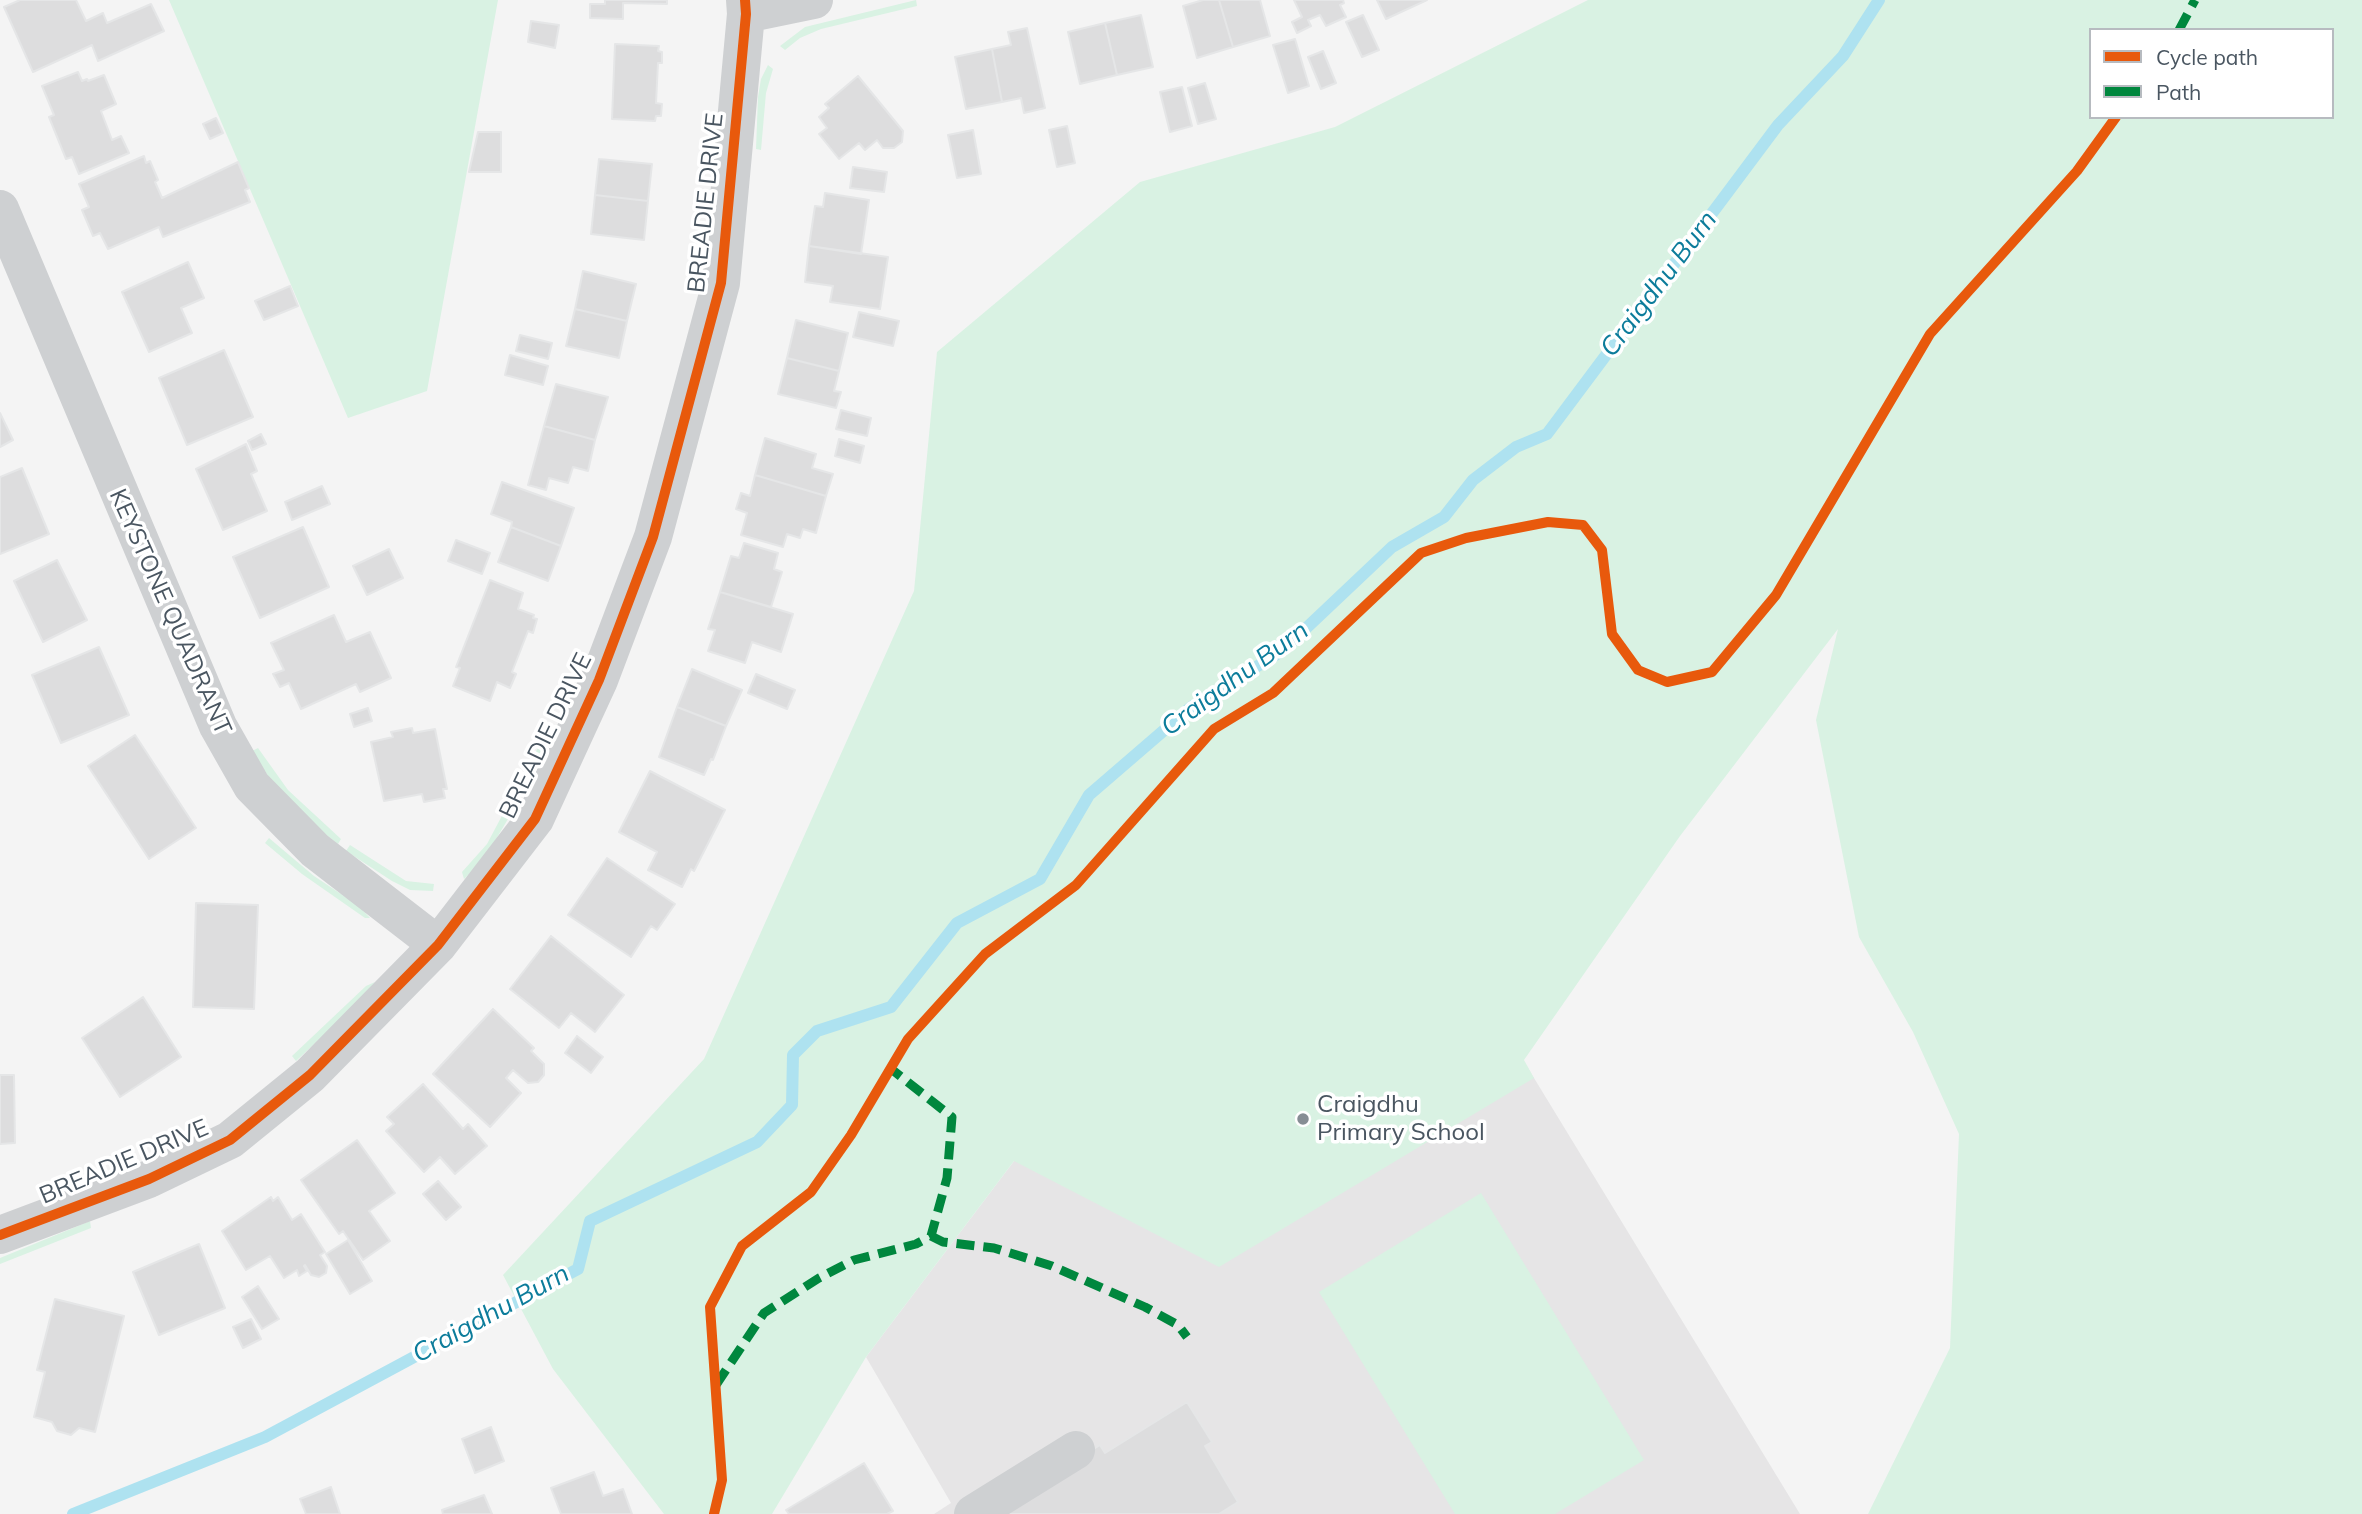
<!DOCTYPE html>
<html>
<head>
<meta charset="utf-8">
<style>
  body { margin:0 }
  #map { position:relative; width:2362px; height:1514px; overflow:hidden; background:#f4f4f4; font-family:Mulish,sans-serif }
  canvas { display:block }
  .legend { position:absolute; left:2089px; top:28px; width:245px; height:91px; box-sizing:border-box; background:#fff; border:2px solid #b7bbc0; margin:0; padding:9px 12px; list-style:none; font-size:21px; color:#4a5661 }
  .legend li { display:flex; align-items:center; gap:14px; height:35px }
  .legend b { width:35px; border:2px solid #b7bbc0 }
</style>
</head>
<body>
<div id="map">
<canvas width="2362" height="1514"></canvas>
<ul class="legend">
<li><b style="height:9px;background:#e8590c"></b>Cycle path</li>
<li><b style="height:9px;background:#00873e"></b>Path</li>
</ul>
</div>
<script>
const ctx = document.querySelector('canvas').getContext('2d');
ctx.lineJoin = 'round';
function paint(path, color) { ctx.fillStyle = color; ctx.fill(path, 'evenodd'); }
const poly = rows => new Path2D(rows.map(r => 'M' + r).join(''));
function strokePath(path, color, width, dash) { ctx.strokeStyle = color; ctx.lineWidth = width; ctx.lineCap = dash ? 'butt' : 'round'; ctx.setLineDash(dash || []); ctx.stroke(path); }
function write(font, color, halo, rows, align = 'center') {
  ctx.font = font + ' Mulish,sans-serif'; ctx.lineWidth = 7; ctx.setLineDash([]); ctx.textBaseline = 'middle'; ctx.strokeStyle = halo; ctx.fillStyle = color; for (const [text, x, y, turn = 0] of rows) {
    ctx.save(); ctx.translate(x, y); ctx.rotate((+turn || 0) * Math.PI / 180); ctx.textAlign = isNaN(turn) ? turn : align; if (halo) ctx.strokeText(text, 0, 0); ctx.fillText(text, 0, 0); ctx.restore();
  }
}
paint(poly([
  [1321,725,1534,1078,1800,1514,934,1514,951,1503,866,1357,1113,1030]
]), '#e6e5e6');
paint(poly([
  [169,0,498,0,427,391,348,418],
  [916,0,917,6,821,29,800,38,785,50,780,46,805,27],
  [1588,0,2362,0,2362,1514,1868,1514,1950,1348,1959,1134,1913,1032,1859,937,1816,720,1838,629,1680,836,1524,1060,1534,1078,1219,1267,1014,1161,866,1357,772,1514,664,1514,553,1369,503,1275,704,1059,914,591,937,352,1140,182,1335,127],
  [2091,30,2332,30,2332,117,2091,117],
  [768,65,773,69,766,93,761,150,756,149,758,97,761,79],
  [550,725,556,728,508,819,483,861,464,879,462,872,487,844],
  [258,748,288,790,341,839,338,844,312,824,277,790,252,751],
  [269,838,314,876,359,906,370,918,365,918,302,874,265,843],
  [350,845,406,881,434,884,433,891,410,890,392,881,346,851],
  [375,982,356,1005,296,1061,292,1056,366,986],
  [1481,1193,1644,1460,1555,1514,1455,1514,1319,1292],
  [90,1221,91,1228,0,1264,0,1258]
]), '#d9f2e3');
strokePath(poly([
  [73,1514,265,1437,578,1269,590,1221,757,1142,792,1105,793,1055,817,1031,891,1007,957,923,1040,879,1089,795,1191,707,1282,651,1392,547,1444,517,1473,480,1516,447,1547,434,1778,125,1843,56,1879,0]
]), '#aee2f0', 12);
const building = poly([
  [20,0,76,0,86,21,103,13,107,23,151,4,164,31,98,61,92,45,33,72,4,7,20,0],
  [605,0,667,0,667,4,623,3,623,19,590,18,590,4,605,4,605,0],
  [1203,0,1219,0,1233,47,1197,58,1183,6,1203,0],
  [1219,0,1260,0,1270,36,1233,47,1219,0],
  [1294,0,1343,0,1344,3,1340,5,1346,17,1326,26,1320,15,1308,20,1311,26,1297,33,1292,22,1302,17,1294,0],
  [1377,0,1427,0,1386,19,1377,0],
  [1141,15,1153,67,1117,75,1105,23,1141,15],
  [1363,15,1379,50,1362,57,1346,22,1363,15],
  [531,21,559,25,555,48,528,42,531,21],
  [1105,23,1117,75,1080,84,1068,32,1105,23],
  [1027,28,1045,108,1024,113,1021,98,1002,102,992,49,1011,45,1008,32,1027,28],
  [1295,39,1309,86,1288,93,1273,45,1295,39],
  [615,44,659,46,658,51,662,52,662,63,658,63,656,103,662,104,661,116,656,116,655,121,612,119,615,44],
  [992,49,1002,102,966,109,955,57,992,49],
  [1323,51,1336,83,1321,89,1308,57,1323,51],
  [78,72,82,81,87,79,88,81,104,75,116,104,101,111,112,140,121,136,129,153,79,174,72,157,66,159,49,117,54,115,42,86,78,72],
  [858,76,903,131,902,142,894,148,883,148,877,140,865,150,859,143,839,159,819,134,827,128,819,117,829,108,825,104,858,76],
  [1205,83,1216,119,1198,124,1188,88,1205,83],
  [1182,87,1192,126,1170,132,1160,92,1182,87],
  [216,118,223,133,210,139,203,124,216,118],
  [1067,126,1075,163,1057,167,1049,130,1067,126],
  [973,130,981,174,957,178,948,135,973,130],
  [478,132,501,132,501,172,469,172,478,132],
  [144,156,146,163,150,161,158,180,155,182,162,198,238,162,249,188,245,190,250,202,163,237,159,227,108,249,100,233,93,236,82,210,89,207,79,184,144,156],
  [599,159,652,164,648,201,595,195,599,159],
  [853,167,887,172,884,192,850,188,853,167],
  [825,193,869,200,861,254,809,246,815,206,823,207,825,193],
  [595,195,648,201,644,240,591,234,595,195],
  [809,246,888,257,880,309,830,302,833,286,805,282,809,246],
  [188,262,204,298,181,308,192,333,149,352,122,292,188,262],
  [583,271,636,284,627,321,575,309,583,271],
  [290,286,298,306,264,320,255,301,290,286],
  [575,309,627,321,619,358,566,346,575,309],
  [859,312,899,321,893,346,853,337,859,312],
  [796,320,848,333,839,371,787,358,796,320],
  [520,335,552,343,548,359,516,351,520,335],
  [224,350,253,417,187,445,159,378,224,350],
  [510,355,548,366,543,385,505,375,510,355],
  [787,358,839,371,834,391,841,392,836,408,778,394,787,358],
  [556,384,608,397,595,440,544,426,556,384],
  [841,410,871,418,867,436,836,429,841,410],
  [0,413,13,440,0,447,0,413],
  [544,426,595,440,588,471,573,467,568,483,549,478,546,490,528,485,544,426],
  [261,434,266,444,252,450,248,441,261,434],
  [765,438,816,454,812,468,833,474,826,496,755,475,765,438],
  [839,439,864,446,860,463,835,456,839,439],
  [246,444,257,471,251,474,267,511,223,530,196,469,246,444],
  [22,468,49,534,0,554,0,477,22,468],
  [755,475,826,496,816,533,803,529,800,538,787,534,783,547,741,535,747,513,736,509,741,493,750,496,755,475],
  [502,482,574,508,561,546,511,527,512,522,491,514,502,482],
  [322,486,330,504,292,520,285,502,322,486],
  [303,527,329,587,260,618,233,557,303,527],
  [511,527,561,546,548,581,498,562,511,527],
  [456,540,490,553,482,574,448,561,456,540],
  [744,543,778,553,774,569,782,572,771,607,720,592,731,556,739,558,744,543],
  [389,549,403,578,367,595,353,566,389,549],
  [57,560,87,620,43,642,14,581,57,560],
  [490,580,523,593,518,609,534,615,533,618,537,619,533,633,528,631,512,672,516,674,510,688,497,682,490,701,453,686,460,668,456,667,490,580],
  [720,592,793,614,781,652,752,642,745,663,708,651,715,630,708,629,720,592],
  [334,615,346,642,370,632,391,678,360,692,356,684,301,709,289,683,280,687,273,674,284,670,271,643,334,615],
  [99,647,129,715,61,743,32,675,99,647],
  [692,669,742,690,726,726,677,707,692,669],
  [756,674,795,690,787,709,748,693,756,674],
  [677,707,726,726,713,760,711,759,704,775,659,757,677,707],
  [368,708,372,721,354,727,350,714,368,708],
  [412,728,413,733,435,729,447,789,443,789,445,798,424,802,422,794,384,801,371,742,393,737,391,732,412,728],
  [135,735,196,828,149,859,88,766,135,735],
  [650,771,725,810,694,871,691,869,682,887,648,870,657,852,619,832,650,771],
  [607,858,675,904,657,930,651,926,631,957,568,915,607,858],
  [196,903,258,905,254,1009,193,1007,196,903],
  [551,936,624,995,595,1032,571,1013,559,1028,510,989,551,936],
  [143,997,181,1057,120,1097,82,1038,143,997],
  [493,1009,534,1048,531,1051,544,1064,544,1075,538,1082,528,1083,513,1070,506,1078,521,1093,490,1127,433,1074,493,1009],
  [577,1036,603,1057,591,1073,565,1053,577,1036],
  [0,1075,14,1075,15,1143,0,1144,0,1075],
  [423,1084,463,1129,468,1124,487,1146,455,1174,440,1157,424,1172,386,1131,394,1124,387,1117,423,1084],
  [357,1140,395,1193,369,1211,390,1241,363,1260,343,1231,339,1234,301,1180,357,1140],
  [438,1181,461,1207,446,1220,423,1194,438,1181],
  [271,1197,273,1201,278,1197,292,1220,301,1214,325,1252,320,1255,327,1266,326,1273,319,1277,311,1275,305,1265,304,1266,307,1271,299,1276,297,1270,284,1278,270,1256,246,1270,222,1231,271,1197],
  [348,1240,372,1281,350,1294,326,1254,348,1240],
  [199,1244,225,1308,159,1335,133,1272,199,1244],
  [258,1286,279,1319,262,1329,242,1297,258,1286],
  [55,1299,124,1316,95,1432,79,1428,71,1435,57,1431,52,1422,34,1417,45,1372,37,1370,55,1299],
  [251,1319,261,1339,243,1348,233,1327,251,1319],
  [1187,1402,1212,1442,1205,1446,1238,1502,1219,1514,989,1514,1100,1445,1105,1453,1187,1402],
  [491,1427,504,1461,475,1473,462,1439,491,1427],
  [864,1463,893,1511,887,1514,789,1514,786,1510,864,1463],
  [594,1472,603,1496,623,1489,632,1514,561,1514,551,1488,594,1472],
  [331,1487,340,1514,306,1514,300,1499,331,1487],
  [484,1495,492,1514,443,1514,442,1510,484,1495]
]);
paint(building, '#ddddde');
strokePath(building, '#e5e6e7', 2);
strokePath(poly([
  [746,14,814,0],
  [0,209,218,726,252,786,315,850,438,945],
  [0,1235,149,1179,230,1140,310,1075,438,945,535,819,599,680,653,537,721,283,746,14,745,0],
  [973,1514,1076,1450]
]), '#ced0d2', 38);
strokePath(poly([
  [2179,30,2195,0],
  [931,1236,943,1242,994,1248,1052,1266,1145,1307,1178,1325,1187,1337],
  [716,1385,764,1313,819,1278,854,1260,916,1244,931,1236,947,1178,952,1117,890,1068]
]), '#00873e', 9, [18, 9]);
strokePath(poly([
  [0,1235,149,1179,230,1140,310,1075,438,945,535,819,599,680,653,537,721,283,746,14,745,0],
  [714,1514,722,1480,710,1307,742,1246,811,1192,851,1135,908,1039,985,954,1076,885,1214,729,1273,693,1421,553,1466,538,1548,522,1583,525,1602,550,1612,634,1638,670,1667,682,1712,672,1776,595,1930,334,2077,171,2116,117]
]), '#e8590c', 10);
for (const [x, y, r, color] of [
  [1303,1119,7,"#868d94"]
]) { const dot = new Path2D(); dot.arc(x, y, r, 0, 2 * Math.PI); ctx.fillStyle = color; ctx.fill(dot); strokePath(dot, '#fff', 2.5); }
write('24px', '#4a5661', '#fff', [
  ["BREADIE DRIVE",706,203,-84],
  ["KEYSTONE QUADRANT",170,612,66],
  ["BREADIE DRIVE",546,736,-64],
  ["BREADIE DRIVE",124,1162,-23]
]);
write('24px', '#4a5661', '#fff', [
  ["Craigdhu",1317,1105],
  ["Primary School",1317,1133]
], 'left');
write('italic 26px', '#0c7c9b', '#fff', [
  ["Craigdhu Burn",1659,284,-53],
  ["Craigdhu Burn",1235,679,-36],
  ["Craigdhu Burn",491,1314,-29]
]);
</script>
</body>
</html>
